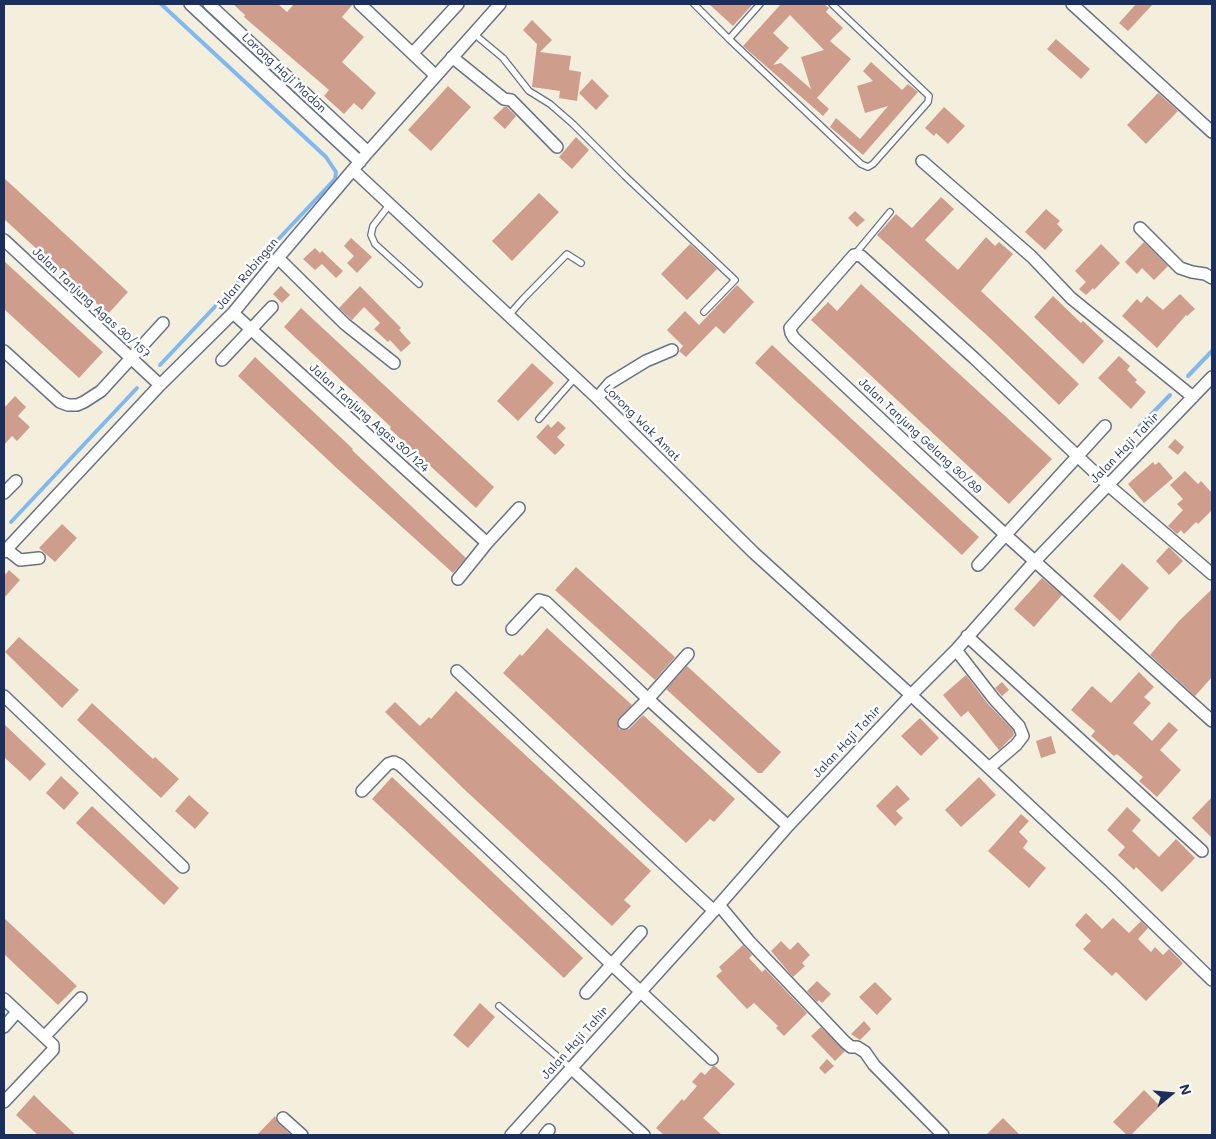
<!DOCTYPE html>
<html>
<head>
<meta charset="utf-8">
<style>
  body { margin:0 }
  #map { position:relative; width:1216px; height:1139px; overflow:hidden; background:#f4efdc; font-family:Mali,sans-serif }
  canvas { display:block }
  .frame { position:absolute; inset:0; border:5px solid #1b2f5e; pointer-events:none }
  .north { position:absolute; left:1146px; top:1069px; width:50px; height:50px; -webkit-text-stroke:4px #fff; paint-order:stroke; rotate:73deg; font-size:14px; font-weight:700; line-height:20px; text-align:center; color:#1b2f5e }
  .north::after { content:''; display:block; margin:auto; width:18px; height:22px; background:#1b2f5e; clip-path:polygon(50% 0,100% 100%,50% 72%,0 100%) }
</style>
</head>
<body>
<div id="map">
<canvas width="1216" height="1139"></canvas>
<div class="frame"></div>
<div class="north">N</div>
</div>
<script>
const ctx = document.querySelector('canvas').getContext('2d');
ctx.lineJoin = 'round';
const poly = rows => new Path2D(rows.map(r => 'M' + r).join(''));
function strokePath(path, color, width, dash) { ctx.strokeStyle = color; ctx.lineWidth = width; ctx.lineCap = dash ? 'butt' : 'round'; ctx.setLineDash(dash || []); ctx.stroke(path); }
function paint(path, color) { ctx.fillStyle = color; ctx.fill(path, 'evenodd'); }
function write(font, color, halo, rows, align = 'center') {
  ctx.font = font + ' Mali,sans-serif'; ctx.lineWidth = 5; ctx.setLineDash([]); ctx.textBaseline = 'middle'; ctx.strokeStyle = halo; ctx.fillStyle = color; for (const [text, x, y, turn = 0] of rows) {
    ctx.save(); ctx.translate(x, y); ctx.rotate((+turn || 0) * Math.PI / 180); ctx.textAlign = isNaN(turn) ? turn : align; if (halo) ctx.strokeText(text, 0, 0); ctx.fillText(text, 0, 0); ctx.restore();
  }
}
strokePath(poly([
  [160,365,335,179,336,172,326,157,161,4],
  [1188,376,1212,351],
  [1139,427,1170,395],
  [11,522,137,388]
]), '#80b9f1', 4);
paint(poly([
  [233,4,278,4,287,12,294,4,353,4,342,17,364,37,342,62,376,93,362,110,354,103,344,114,324,96,329,90,244,17,245,15],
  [709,4,753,4,733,26],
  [781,4,824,4,829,8,826,12,843,28,830,41,851,59,817,98,829,109,823,116,743,46],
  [790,15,824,50,801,57,811,89,781,63,773,65,789,48,773,33],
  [1136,4,1153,4,1128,31,1119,23],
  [532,20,552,40,540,52,571,56,569,70,581,72,577,101,559,98,560,91,532,87,537,44,523,30],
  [1056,39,1090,69,1081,79,1047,49],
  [871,62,902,90,908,84,918,92,863,155,830,127,836,118,860,139,888,106,865,113,857,86,873,81,863,71],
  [592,79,609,96,596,110,579,93],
  [448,86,471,107,431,151,408,130],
  [1158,93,1178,111,1146,144,1127,125],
  [504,107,507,107,516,116,505,129,493,118],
  [944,107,965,126,948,144,936,133,934,136,925,128],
  [576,137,589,150,572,169,559,157],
  [4,178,128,292,108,314,4,219],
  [539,193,559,212,512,261,492,241],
  [941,197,954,209,925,240,958,270,986,237,995,246,999,242,1013,254,981,291,1079,384,1059,405,991,339,877,235,896,214,912,228],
  [1046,209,1060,221,1057,224,1063,230,1045,250,1025,232],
  [855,211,865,220,857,227,848,218],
  [351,238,372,257,357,273,347,263,354,256,344,246],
  [1144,242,1168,266,1154,280,1142,268,1137,274,1125,262],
  [690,244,717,269,687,300,661,274],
  [1101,244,1120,263,1094,290,1093,288,1086,295,1079,289,1086,282,1075,271],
  [315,248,320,253,322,251,343,271,336,278,322,264,315,270,303,259],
  [4,261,103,352,79,378,4,309],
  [861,284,1052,459,1009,504,811,320,828,302,837,311],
  [737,285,754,302,724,334,716,326,686,357,679,351,683,346,667,330,685,311,699,325],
  [281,286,290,295,282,303,273,294],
  [360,286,401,328,399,330,411,343,401,352,390,340,388,342,374,329,380,323,364,307,352,320,339,308],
  [1180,294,1195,309,1187,316,1186,315,1157,348,1122,316,1137,299,1141,303,1147,296,1163,310],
  [1053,296,1081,323,1083,321,1104,341,1083,364,1034,317],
  [301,308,494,487,476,508,390,429,391,427,284,327],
  [772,345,979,537,962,555,755,363],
  [1119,356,1130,366,1127,370,1137,380,1135,382,1146,392,1131,409,1098,378],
  [255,357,353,449,352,450,466,558,453,573,342,473,238,376],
  [532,363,554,383,518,421,497,401],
  [15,396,26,407,18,416,30,427,17,441,12,436,4,445,4,408],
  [558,421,566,428,557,437,565,445,555,455,536,437,548,424,551,428],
  [1175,439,1184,447,1178,455,1168,447],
  [1153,462,1155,465,1159,462,1173,478,1144,503,1128,484],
  [1185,471,1198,484,1201,481,1212,493,1212,510,1198,524,1196,522,1184,534,1181,530,1177,534,1168,526,1183,510,1177,504,1183,499,1170,485],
  [62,524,77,538,55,562,39,548],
  [1169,547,1183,561,1169,575,1156,561],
  [1122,563,1149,588,1120,621,1093,596],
  [576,567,675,657,655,680,555,590],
  [9,570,20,580,4,598,4,576],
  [1042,578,1062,595,1034,627,1014,609],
  [1212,589,1212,677,1195,696,1150,655,1179,621],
  [547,628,632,705,617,721,619,729,623,730,629,729,643,715,735,799,714,822,710,819,686,843,503,673,520,654,522,656],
  [19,637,79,690,62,708,5,652],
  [687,666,781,752,762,773,758,773,666,689],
  [1139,672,1154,687,1144,697,1151,703,1133,723,1152,741,1169,722,1178,730,1160,750,1181,770,1157,797,1139,781,1143,777,1117,754,1114,756,1091,736,1095,731,1071,710,1092,686,1111,703],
  [966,675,988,704,1013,730,1014,735,999,750,968,711,961,717,943,695],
  [1002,682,1009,690,1002,696,995,688],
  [456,691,651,871,624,900,631,906,612,926,466,791,385,712,395,702,420,726,429,717,431,719],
  [92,703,153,759,155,757,179,779,161,798,77,720],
  [920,718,939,738,921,756,901,736],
  [4,724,46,764,30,781,4,757],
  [1051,736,1056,753,1041,758,1036,741],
  [61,776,79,793,64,810,46,793],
  [392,777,583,958,564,978,372,799],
  [979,777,996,795,961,827,945,810],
  [897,785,910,799,896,811,903,818,895,826,876,806],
  [189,795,209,813,195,829,175,811],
  [1212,797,1212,838,1192,818],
  [92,806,179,888,164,905,76,823],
  [1127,807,1141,820,1132,831,1159,857,1176,839,1195,858,1162,892,1136,867,1134,870,1118,855,1125,847,1107,830],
  [1021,814,1029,821,1019,832,1028,841,1023,848,1046,868,1029,888,988,851],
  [1086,913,1102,929,1113,918,1129,933,1141,921,1148,928,1138,939,1151,952,1155,947,1163,955,1169,949,1183,963,1146,1001,1116,972,1112,976,1083,949,1091,941,1075,925],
  [4,918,77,986,58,1005,4,954],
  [781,941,790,950,798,942,810,955,802,963,805,966,793,977,771,951],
  [743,945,752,955,749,958,762,972,765,969,807,1013,784,1036,776,1028,778,1026,754,1003,747,1009,716,976,722,971,719,967],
  [817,981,831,994,822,1003,819,1000,817,1002,807,991],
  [875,982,892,999,877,1015,859,997],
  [480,1003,495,1017,468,1048,453,1035],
  [864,1021,871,1029,860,1040,851,1034],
  [821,1027,845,1051,835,1061,811,1036],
  [827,1059,834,1066,825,1074,819,1068],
  [713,1066,715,1066,735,1084,703,1118,722,1135,664,1135,656,1128,682,1099,684,1101,697,1086,692,1082,701,1072,705,1075],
  [1144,1090,1160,1106,1131,1135,1127,1135,1113,1122],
  [34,1095,46,1107,76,1135,38,1135,28,1126,16,1115],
  [275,1116,278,1123,291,1135,257,1135],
  [1003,1118,1020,1135,986,1135]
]), '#cf9d8c');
const lane = poly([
  [694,4,729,39,760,4],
  [473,33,503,58,529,91,550,104,573,124,625,176,735,280,704,312],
  [729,39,861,164,868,167,873,164,928,102,929,96,832,4],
  [390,204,373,226,371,235,375,244,419,284],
  [855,254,890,212],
  [509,315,523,299,567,254,581,263],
  [539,419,575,378],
  [499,1006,572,1069]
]);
const street = poly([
  [190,4,360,162],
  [209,4,368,152],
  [360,4,435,75],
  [1072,4,1212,132],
  [413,53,458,4],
  [452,57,504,99,511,100,557,147],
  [922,161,1032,257,1071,298,1193,397],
  [353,170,597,398,754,553,911,695,1110,881,1212,980],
  [1140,228,1180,268,1192,272,1205,274,1212,278],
  [4,240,160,385],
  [278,258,345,324,394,363],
  [233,313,487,543],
  [4,351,60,402,68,405,77,405,84,402,101,391,163,323],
  [222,360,272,307],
  [597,398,610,383,646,361,672,350],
  [4,493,16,481],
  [6,549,20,560,39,558],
  [4,552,160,385,233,313,278,258,368,152,500,4],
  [978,565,1105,426],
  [1212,574,1108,485,974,358,861,256,854,255,790,328,791,333,794,338,902,439,1009,538,1212,721],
  [458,579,487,543,519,508],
  [512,629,539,600,546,602,648,699,788,826],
  [967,636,1202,851],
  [956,650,994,699,1019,726,1023,736,1016,745,989,768],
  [457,671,714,911],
  [4,696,183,867],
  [624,723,648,699,688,654],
  [362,791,388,764,394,762,400,765,712,1059],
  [719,905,749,941,845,1042,851,1047,857,1047,865,1052,874,1065,943,1135],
  [586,993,641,932],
  [4,999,53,1045,53,1050,4,1102],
  [4,1027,17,1012],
  [45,1036,81,998],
  [572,1069,644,1135],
  [283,1118,302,1135],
  [511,1135,719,905,788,826,911,695,956,650,1035,561,1212,377],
  [545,1135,549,1130]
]);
strokePath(lane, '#67728a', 8);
strokePath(street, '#67728a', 14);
strokePath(lane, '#fff', 5.5);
strokePath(street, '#fff', 11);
write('12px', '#1b2f5e', '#fff', [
  ["Lorong Haji Madon",284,73,43],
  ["Jalan Rabingan",247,274,-50],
  ["Jalan Tanjung Agas 30/157",91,303,43],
  ["Jalan Tanjung Agas 30/124",369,418,42],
  ["Lorong Wak Amat",642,423,45],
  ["Jalan Tanjung Gelang 30/89",920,436,43],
  ["Jalan Haji Tahir",1125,448,-46],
  ["Jalan Haji Tahir",847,742,-47],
  ["Jalan Haji Tahir",575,1043,-48]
]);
</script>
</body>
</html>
